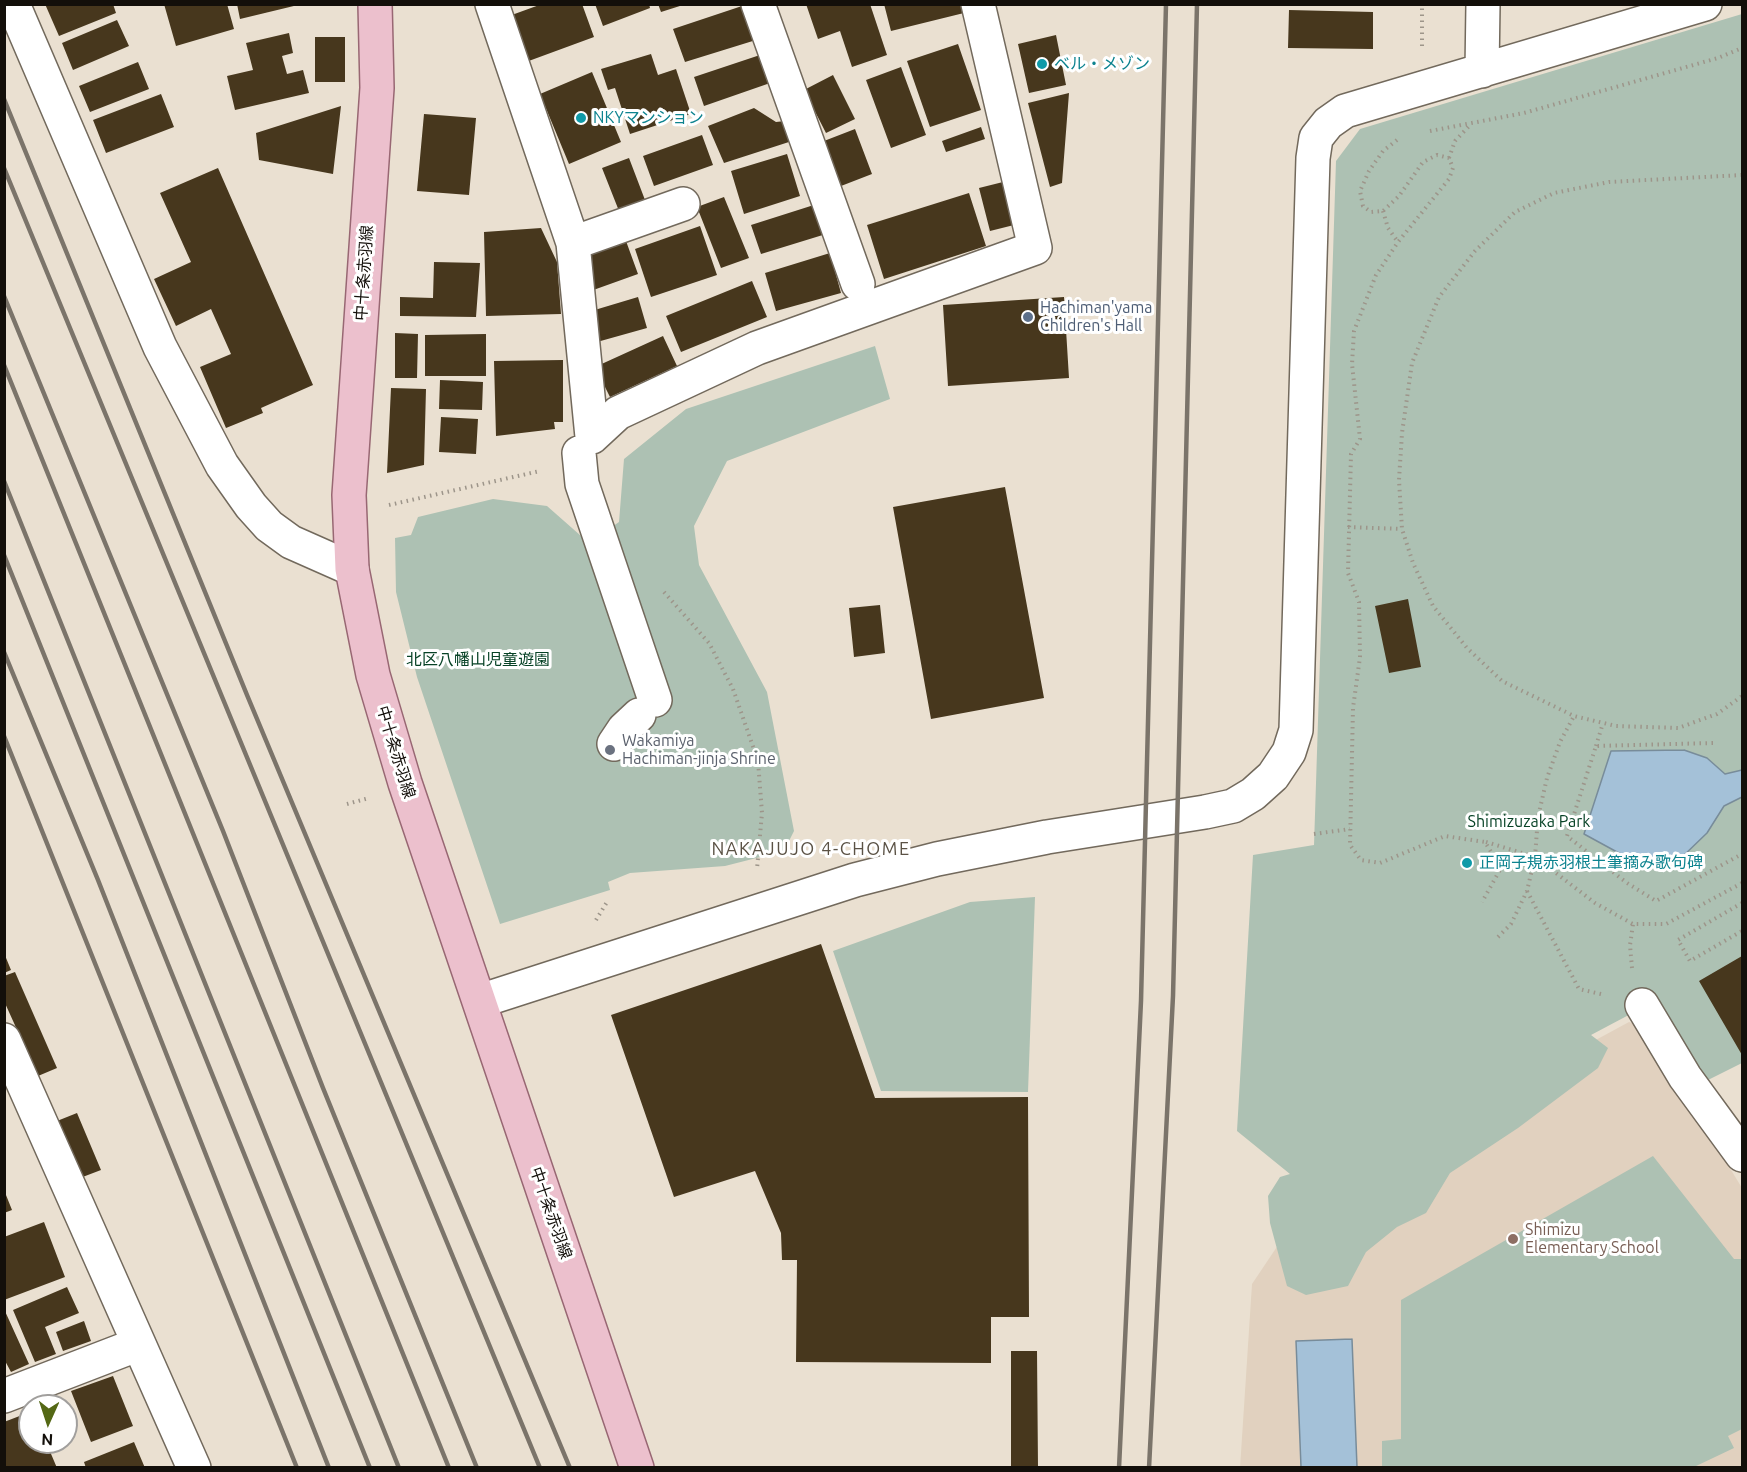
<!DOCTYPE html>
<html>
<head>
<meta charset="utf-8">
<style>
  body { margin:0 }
  #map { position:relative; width:1747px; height:1472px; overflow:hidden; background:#eae0d1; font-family:Ubuntu,sans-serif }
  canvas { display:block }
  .frame { position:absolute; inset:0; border:6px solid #130f0a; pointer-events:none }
  .north { position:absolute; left:18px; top:1394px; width:60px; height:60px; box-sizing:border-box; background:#fff; border:2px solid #a19f9d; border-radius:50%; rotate:183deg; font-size:16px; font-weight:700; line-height:24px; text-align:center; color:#130f0a }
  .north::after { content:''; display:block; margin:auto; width:21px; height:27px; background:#546815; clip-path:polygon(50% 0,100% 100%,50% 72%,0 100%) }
</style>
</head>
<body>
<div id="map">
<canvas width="1747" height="1472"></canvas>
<div class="frame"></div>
<div class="north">N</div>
</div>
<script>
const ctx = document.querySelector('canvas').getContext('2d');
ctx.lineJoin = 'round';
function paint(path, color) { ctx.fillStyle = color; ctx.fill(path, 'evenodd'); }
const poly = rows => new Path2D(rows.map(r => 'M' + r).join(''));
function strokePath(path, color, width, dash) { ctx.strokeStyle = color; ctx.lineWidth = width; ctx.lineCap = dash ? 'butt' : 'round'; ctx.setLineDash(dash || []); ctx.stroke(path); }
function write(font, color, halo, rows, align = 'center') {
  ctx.font = font + ' Ubuntu,"Noto Sans JP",sans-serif'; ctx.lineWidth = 6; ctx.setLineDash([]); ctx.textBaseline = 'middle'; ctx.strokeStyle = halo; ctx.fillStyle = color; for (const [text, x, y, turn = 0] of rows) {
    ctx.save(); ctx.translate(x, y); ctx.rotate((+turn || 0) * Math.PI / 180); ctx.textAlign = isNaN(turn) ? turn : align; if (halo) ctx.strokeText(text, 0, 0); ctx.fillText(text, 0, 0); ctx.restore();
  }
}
paint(poly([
  [1629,1022,1644,1027,1742,1188,1742,1467,1240,1468,1252,1284,1313,1193]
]), '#e1d1bf');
paint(poly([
  [1742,14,1742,1063,1706,1081,1657,1000,1591,1035,1608,1048,1598,1068,1518,1128,1450,1173,1426,1213,1397,1227,1366,1252,1348,1286,1306,1295,1287,1286,1270,1223,1268,1196,1280,1177,1290,1174,1237,1131,1253,855,1314,845,1336,161,1360,129],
  [875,346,890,399,727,461,694,526,699,565,767,692,794,831,784,851,725,866,630,873,608,882,610,890,500,924,417,677,396,592,395,538,411,535,418,517,493,499,547,506,589,543,619,522,624,459,686,409],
  [1035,897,1028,1092,881,1091,833,951,970,902],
  [1653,1156,1734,1259,1742,1259,1742,1429,1728,1436,1734,1448,1694,1467,1382,1467,1382,1441,1401,1439,1401,1300]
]), '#adc1b3');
const water = poly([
  [1684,750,1707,758,1725,774,1742,770,1742,797,1724,806,1707,833,1679,860,1655,865,1639,864,1584,834,1611,751,1684,750],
  [1352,1339,1357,1467,1301,1467,1296,1341,1352,1339]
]);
paint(water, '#a4c1d8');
strokePath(water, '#788c9a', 1.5);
paint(poly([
  [45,4,113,4,116,13,59,36],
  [164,4,227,4,234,29,176,46],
  [237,4,298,4,298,5,240,19],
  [542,4,582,4,594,37,526,62,509,16],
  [595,4,649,4,650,8,603,26],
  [658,4,682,4,683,5,661,12],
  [806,4,870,4,887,55,852,67,840,31,818,39],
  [884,4,966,4,968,12,891,31],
  [745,5,756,40,685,62,673,29],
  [1289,10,1373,12,1373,49,1288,48],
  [117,20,129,46,73,70,62,43],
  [289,33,293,53,282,56,287,74,303,70,309,93,235,110,227,76,253,70,246,43],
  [1056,35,1066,85,1029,93,1018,44],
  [315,37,345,37,345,82,315,82],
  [958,44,981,110,930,127,907,61],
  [651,54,658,75,676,69,691,114,630,134,615,88,608,90,601,69],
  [763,54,773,82,704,106,694,77],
  [138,62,149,89,90,112,79,86],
  [901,67,926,135,891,148,866,80],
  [592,72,621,142,569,164,540,94],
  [833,75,855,119,826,133,804,90],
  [1069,93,1062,183,1050,187,1028,103],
  [161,94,174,127,106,153,93,120],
  [341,106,333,174,259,160,256,133],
  [754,108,776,122,785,121,792,141,724,163,708,126],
  [424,114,476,118,469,195,417,191],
  [981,127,985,139,946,152,942,141],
  [855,129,872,174,841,186,824,141],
  [702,135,713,165,654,186,643,156],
  [787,154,800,196,744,214,731,171],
  [629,158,645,200,619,211,602,168],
  [218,168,313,385,261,408,263,413,226,428,200,367,231,354,211,309,176,326,154,279,191,262,160,193],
  [1011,180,1022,223,990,231,979,188],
  [969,193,986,246,884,279,867,225],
  [724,197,749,258,721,268,697,207],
  [817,204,826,234,761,254,751,225],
  [700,226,717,275,651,297,635,249],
  [541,228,557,262,561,314,486,316,484,232],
  [626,241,638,274,585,293,583,258],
  [830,253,841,293,776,311,765,273],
  [434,262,480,263,476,317,400,316,400,297,433,298],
  [752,281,767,317,681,352,666,316],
  [638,297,647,328,597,342,588,312],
  [1064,297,1069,378,948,386,943,305],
  [395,333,418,334,417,378,395,378],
  [486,334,486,376,425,376,425,335],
  [663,336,677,366,610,397,595,367],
  [563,360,563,422,554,422,555,429,496,436,494,361],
  [440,380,483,382,482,410,439,409],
  [391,388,426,389,424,465,387,473],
  [441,417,478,419,476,454,439,452],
  [1005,487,1044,698,931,719,893,507],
  [1408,599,1421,667,1389,673,1375,606],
  [880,605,885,653,854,657,849,608],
  [821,944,875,1098,1028,1097,1029,1317,991,1317,991,1363,796,1362,797,1260,782,1260,781,1233,755,1171,674,1197,611,1015],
  [4,953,11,970,4,973],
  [1742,956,1742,1055,1699,981],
  [15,972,57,1068,38,1076,4,1001,4,976],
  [77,1113,101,1170,80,1178,57,1121],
  [4,1190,12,1210,4,1213],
  [44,1222,65,1277,4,1300,4,1237],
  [67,1287,79,1313,45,1327,56,1354,35,1362,13,1310],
  [4,1309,29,1364,11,1372,4,1359],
  [84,1321,91,1341,63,1351,56,1332],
  [1011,1351,1037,1351,1038,1468,1011,1468],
  [113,1376,133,1426,91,1442,71,1391],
  [30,1412,30,1442,46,1442,57,1468,4,1468,4,1422],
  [134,1442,145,1468,86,1468,84,1462]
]), '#47371d');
const minor = poly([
  [13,4,160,347,222,465,251,506,269,526,291,542,352,569],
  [492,4,573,243,592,437],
  [758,4,858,284],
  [1482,71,1483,4],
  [573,243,683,204],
  [592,437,618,413,757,348,1035,248,978,4],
  [579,453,582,484,655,700],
  [614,744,624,729,639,715],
  [480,1001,855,880,937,859,1047,837,1205,812,1233,806,1253,794,1273,776,1289,752,1296,730,1313,158,1316,138,1328,123,1345,111,1705,4],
  [1642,1005,1685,1077,1742,1155],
  [4,1040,194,1468],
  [4,1396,139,1344]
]);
const major = poly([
  [375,4,377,88,349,495,352,569,373,675,405,783,637,1468]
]);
strokePath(minor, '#72695c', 36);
strokePath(major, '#986773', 36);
strokePath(poly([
  [1422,46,1422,4],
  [1430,131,1524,113,1718,58,1742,48],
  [1397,140,1383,151,1369,171,1360,191,1363,206,1371,212,1383,211,1399,196,1423,162,1437,155,1449,158,1453,168,1449,179,1398,242,1376,275,1354,331,1352,364,1360,439,1351,454,1348,573,1359,602,1360,657,1353,708,1350,845,1361,860,1380,863,1445,836,1485,842,1501,868,1482,902],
  [1449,158,1455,141,1471,124],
  [1742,175,1609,182,1554,193,1515,212,1475,251,1439,297,1412,363,1402,433,1399,480,1402,529,1413,563,1433,606,1467,648,1502,681,1574,716,1616,726,1678,728,1717,714,1742,696],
  [1383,211,1388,228,1398,242],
  [389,505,540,471],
  [1348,527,1402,529],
  [664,592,709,643,733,689,758,761,762,813,757,869],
  [1713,743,1596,746,1567,836,1627,883,1656,901,1742,854],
  [1596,746,1603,723],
  [347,804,369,798],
  [1314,834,1350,829],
  [1486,842,1535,857,1595,903,1633,924,1666,924,1742,883],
  [1527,891,1579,989,1605,995],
  [1742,903,1678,940,1690,961,1742,931],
  [596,920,607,902],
  [1498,937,1511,924,1527,891,1535,857,1538,817,1547,778,1560,742,1574,716],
  [1632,968,1630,945,1633,924]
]), '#9d958a', 4, [1.5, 4.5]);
strokePath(minor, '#fff', 33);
strokePath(major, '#ecc0cd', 33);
strokePath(poly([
  [4,99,247,695,570,1468],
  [4,168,540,1468],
  [4,296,223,831,323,1088,477,1468],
  [4,365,449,1468],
  [4,481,399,1468],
  [4,555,370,1468],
  [4,652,98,880,329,1468],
  [4,736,297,1468],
  [1119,1468,1141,1001,1166,4],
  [1149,1468,1173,996,1197,4]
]), '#7b746a', 4.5);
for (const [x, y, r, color] of [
  [1042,64,6,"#0f9aa8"],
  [581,118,6,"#0f9aa8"],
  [1028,317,6,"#5c6f8a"],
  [610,750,6,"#6b7280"],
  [1467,863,6,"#0f9aa8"],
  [1513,1239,6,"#8d6e63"]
]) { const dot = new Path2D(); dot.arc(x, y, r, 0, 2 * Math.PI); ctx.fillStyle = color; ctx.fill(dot); strokePath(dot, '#fff', 2); }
write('16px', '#0d838f', '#fff', [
  ["ベル・メゾン",1054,64],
  ["NKYマンション",593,118],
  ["正岡子規赤羽根土筆摘み歌句碑",1479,863]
], 'left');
write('16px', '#130f0a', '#fff', [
  ["中十条赤羽線",364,273,-86],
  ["中十条赤羽線",396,752,73],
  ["中十条赤羽線",551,1213,71]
]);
write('16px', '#4e5e75', '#fff', [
  ["Hachiman'yama",1040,308],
  ["Children's Hall",1040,326]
], 'left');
write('16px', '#074226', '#fff', [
  ["北区八幡山児童遊園",478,660],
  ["Shimizuzaka Park",1529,822]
]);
write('16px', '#5b616d', '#fff', [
  ["Wakamiya",622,741],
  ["Hachiman-jinja Shrine",622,759]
], 'left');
write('16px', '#785e54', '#fff', [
  ["Shimizu",1525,1230],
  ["Elementary School",1525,1248]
], 'left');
ctx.letterSpacing = '1.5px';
write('18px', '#5b5245', '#fff', [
  ["NAKAJUJO 4-CHOME",811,849]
]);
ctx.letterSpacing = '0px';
</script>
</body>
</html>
